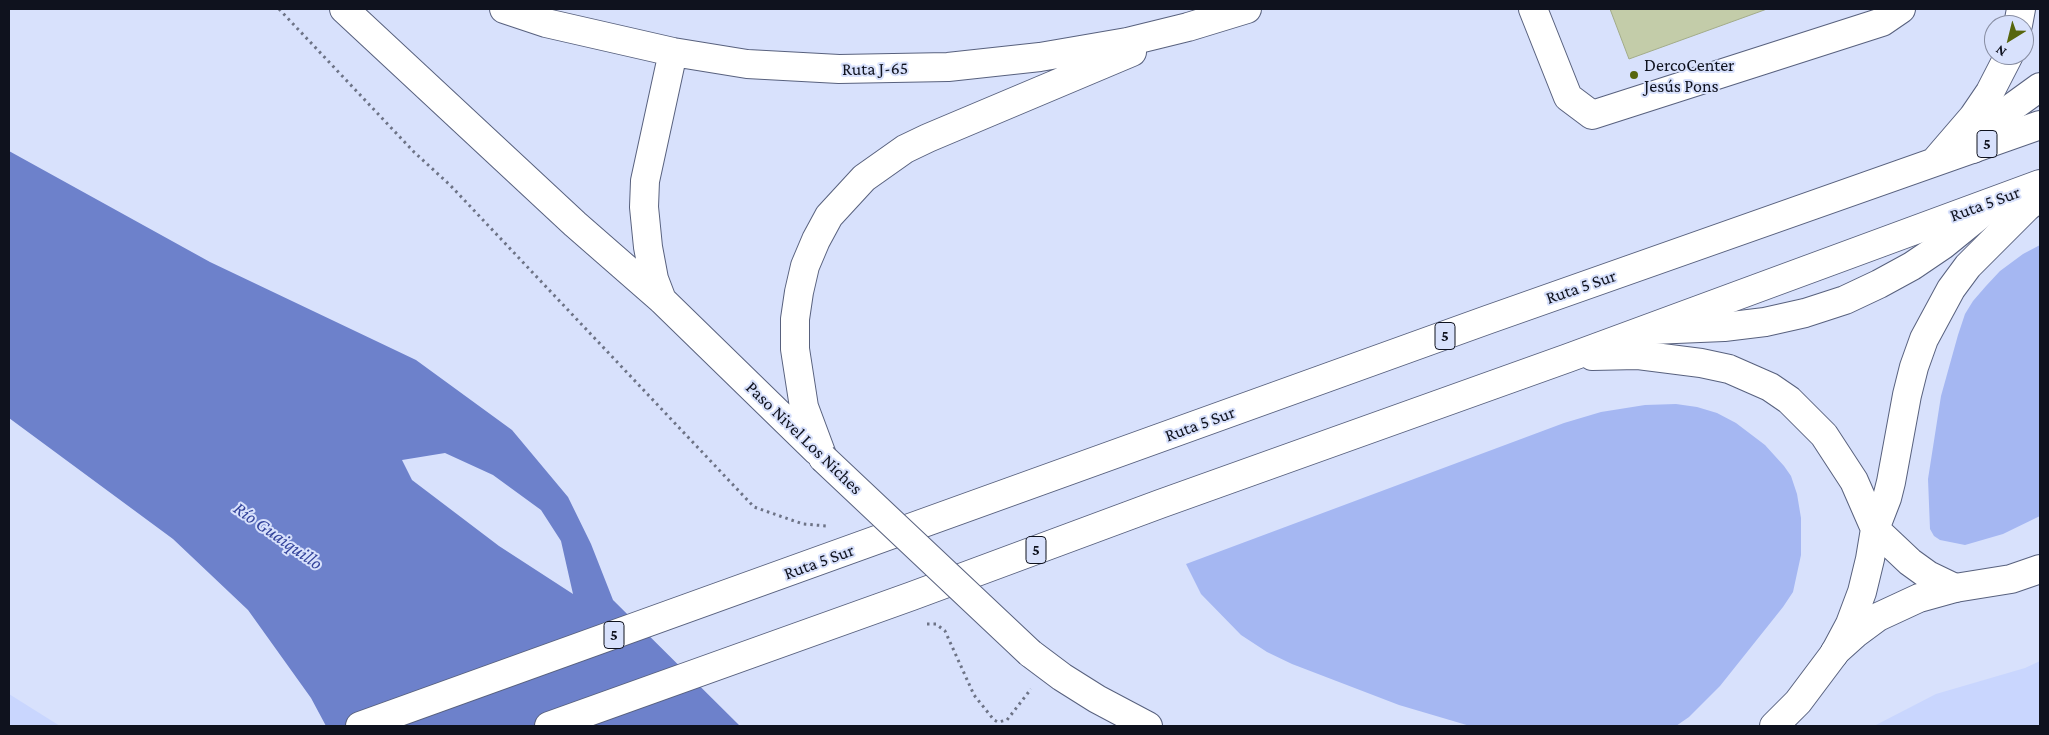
<!DOCTYPE html>
<html>
<head>
<meta charset="utf-8">
<style>
  body { margin:0 }
  #map { position:relative; width:2049px; height:735px; overflow:hidden; background:#d8e1fc; font-family:"Crimson Pro",serif }
  canvas { display:block }
  .frame { position:absolute; inset:0; border:10px solid #0f121e; pointer-events:none }
  .north { position:absolute; left:1984px; top:15px; width:50px; height:50px; box-sizing:border-box; background:#d8e1fc; border:1px solid #888ea3; border-radius:50%; rotate:216deg; font-size:14px; font-weight:700; line-height:20px; text-align:center; color:#0f121e }
  .north::after { content:''; display:block; margin:auto; width:18px; height:22px; background:#57660d; clip-path:polygon(50% 0,100% 100%,50% 72%,0 100%) }
</style>
</head>
<body>
<div id="map">
<canvas width="2049" height="735"></canvas>
<div class="frame"></div>
<div class="north">N</div>
</div>
<script>
const ctx = document.querySelector('canvas').getContext('2d');
ctx.lineJoin = 'round';
function paint(path, color) { ctx.fillStyle = color; ctx.fill(path, 'evenodd'); }
const poly = rows => new Path2D(rows.map(r => 'M' + r).join(''));
function strokePath(path, color, width, dash) { ctx.strokeStyle = color; ctx.lineWidth = width; ctx.lineCap = dash ? 'butt' : 'round'; ctx.setLineDash(dash || []); ctx.stroke(path); }
function write(font, color, halo, rows, align = 'center') {
  ctx.font = font + ' "Crimson Pro",serif'; ctx.lineWidth = 4; ctx.setLineDash([]); ctx.textBaseline = 'middle'; ctx.strokeStyle = halo; ctx.fillStyle = color; for (const [text, x, y, turn = 0] of rows) {
    ctx.save(); ctx.translate(x, y); ctx.rotate((+turn || 0) * Math.PI / 180); ctx.textAlign = isNaN(turn) ? turn : align; if (halo) ctx.strokeText(text, 0, 0); ctx.fillText(text, 0, 0); ctx.restore();
  }
}
paint(poly([
  [2040,661,2040,726,1874,726,1936,694,2025,668],
  [9,694,60,726,9,726]
]), '#c9d6fe');
paint(poly([
  [2040,245,2040,516,2003,534,1965,545,1940,540,1934,536,1930,529,1928,479,1941,396,1958,335,1965,314,1973,301,1986,286,2000,271,2023,254],
  [1676,404,1697,407,1717,413,1736,423,1765,445,1784,466,1791,476,1797,494,1801,518,1801,555,1793,592,1783,607,1720,686,1689,717,1676,726,1470,726,1399,705,1292,664,1267,652,1241,635,1201,594,1186,564,1564,423,1601,412,1645,405]
]), '#a5b7f2');
paint(poly([
  [9,151,210,262,416,360,512,430,568,497,591,544,613,600,740,726,326,726,311,698,248,610,173,539,9,418],
  [445,453,493,475,541,510,561,541,573,594,499,546,412,480,402,460]
]), '#6d81cb');
const building = poly([
  [1610,9,1767,9,1629,59,1610,9]
]);
paint(building, '#c3cca9');
strokePath(building, '#a2ab89', 1);
const minor = poly([
  [1533,9,1568,97,1592,115,1882,22,1901,9],
  [1973,149,1991,127,2011,108,2040,87],
  [1652,330,1724,327,1765,322,1805,313,1845,300,1879,284,1912,266,1943,245,1996,202],
  [1835,652,1855,634,1878,617,1919,598,1955,588,2011,579,2040,569]
]);
const major = poly([
  [344,9,575,224,662,300,817,451],
  [504,9,546,23,673,52,747,64,839,69,948,67,1040,57,1127,42,1188,27,1247,9],
  [662,300,654,279,648,247,644,207,645,181,673,52],
  [823,458,804,407,795,349,795,319,799,292,805,266,816,240,829,216,864,178,905,149,928,138,1132,52],
  [1030,653,1062,677,1097,699,1148,726],
  [1774,726,1798,702,1834,654]
]);
const highway = poly([
  [2018,25,2021,9],
  [1936,160,1973,117,1990,92,2009,55],
  [1592,356,1638,355,1701,363,1729,369,1770,387,1789,400,1824,435,1854,481,1875,529,1910,562,1928,575,1955,588],
  [1834,654,1850,624,1862,592,1870,559,1875,529,1887,498,1891,482,1907,395,1914,367,1924,339,1951,289,1968,266,2027,207,2040,197],
  [360,726,1487,320,2040,125],
  [549,726,912,596,1160,504,1568,358,2040,184]
]);
strokePath(minor, '#58617e', 30);
strokePath(major, '#58617e', 30);
strokePath(highway, '#58617e', 30);
strokePath(poly([
  [279,9,414,152,450,185,754,507,803,524,827,526],
  [927,624,936,624,945,631,974,695,994,720,998,722,1007,720,1031,689]
]), '#6d7386', 3, [2.5, 4]);
strokePath(minor, '#fff', 28);
strokePath(major, '#fff', 28);
strokePath(highway, '#fff', 28);
const majorBridge = poly([
  [823,458,1030,653]
]);
strokePath(majorBridge, '#58617e', 30, []);
strokePath(majorBridge, '#fff', 28);
for (const [x, y, r, color] of [
  [1634,75,5,"#57660d"]
]) { const dot = new Path2D(); dot.arc(x, y, r, 0, 2 * Math.PI); ctx.fillStyle = color; ctx.fill(dot); strokePath(dot, '#d8e1fc', 2); }
for (const [x, y, w] of [
  [1987,144,20],
  [1445,336,20],
  [1036,550,20],
  [614,635,20]
]) { const box = new Path2D(); box.roundRect(x - w / 2, y - 13.5, w, 27, 4); ctx.fillStyle = '#d8e1fc'; ctx.fill(box); strokePath(box, '#0f121e', 1); }
write('bold 16px', '#0f121e', null, [
  ["5",1987,144],
  ["5",1445,336],
  ["5",1036,550],
  ["5",614,635]
]);
write('18px', '#0f121e', '#d8e1fc', [
  ["DercoCenter",1644,65],
  ["Jesús Pons",1644,86]
], 'left');
write('18px', '#0f121e', '#d8e1fc', [
  ["Ruta J-65",875,69,-1],
  ["Ruta 5 Sur",1985,204,-20],
  ["Ruta 5 Sur",1581,287,-19],
  ["Ruta 5 Sur",1200,424,-20],
  ["Paso Nivel Los Niches",804,438,44],
  ["Ruta 5 Sur",819,562,-20]
]);
write('italic 19px', '#33439b', '#d8e1fc', [
  ["Río Guaiquillo",278,536,35]
]);
</script>
</body>
</html>
